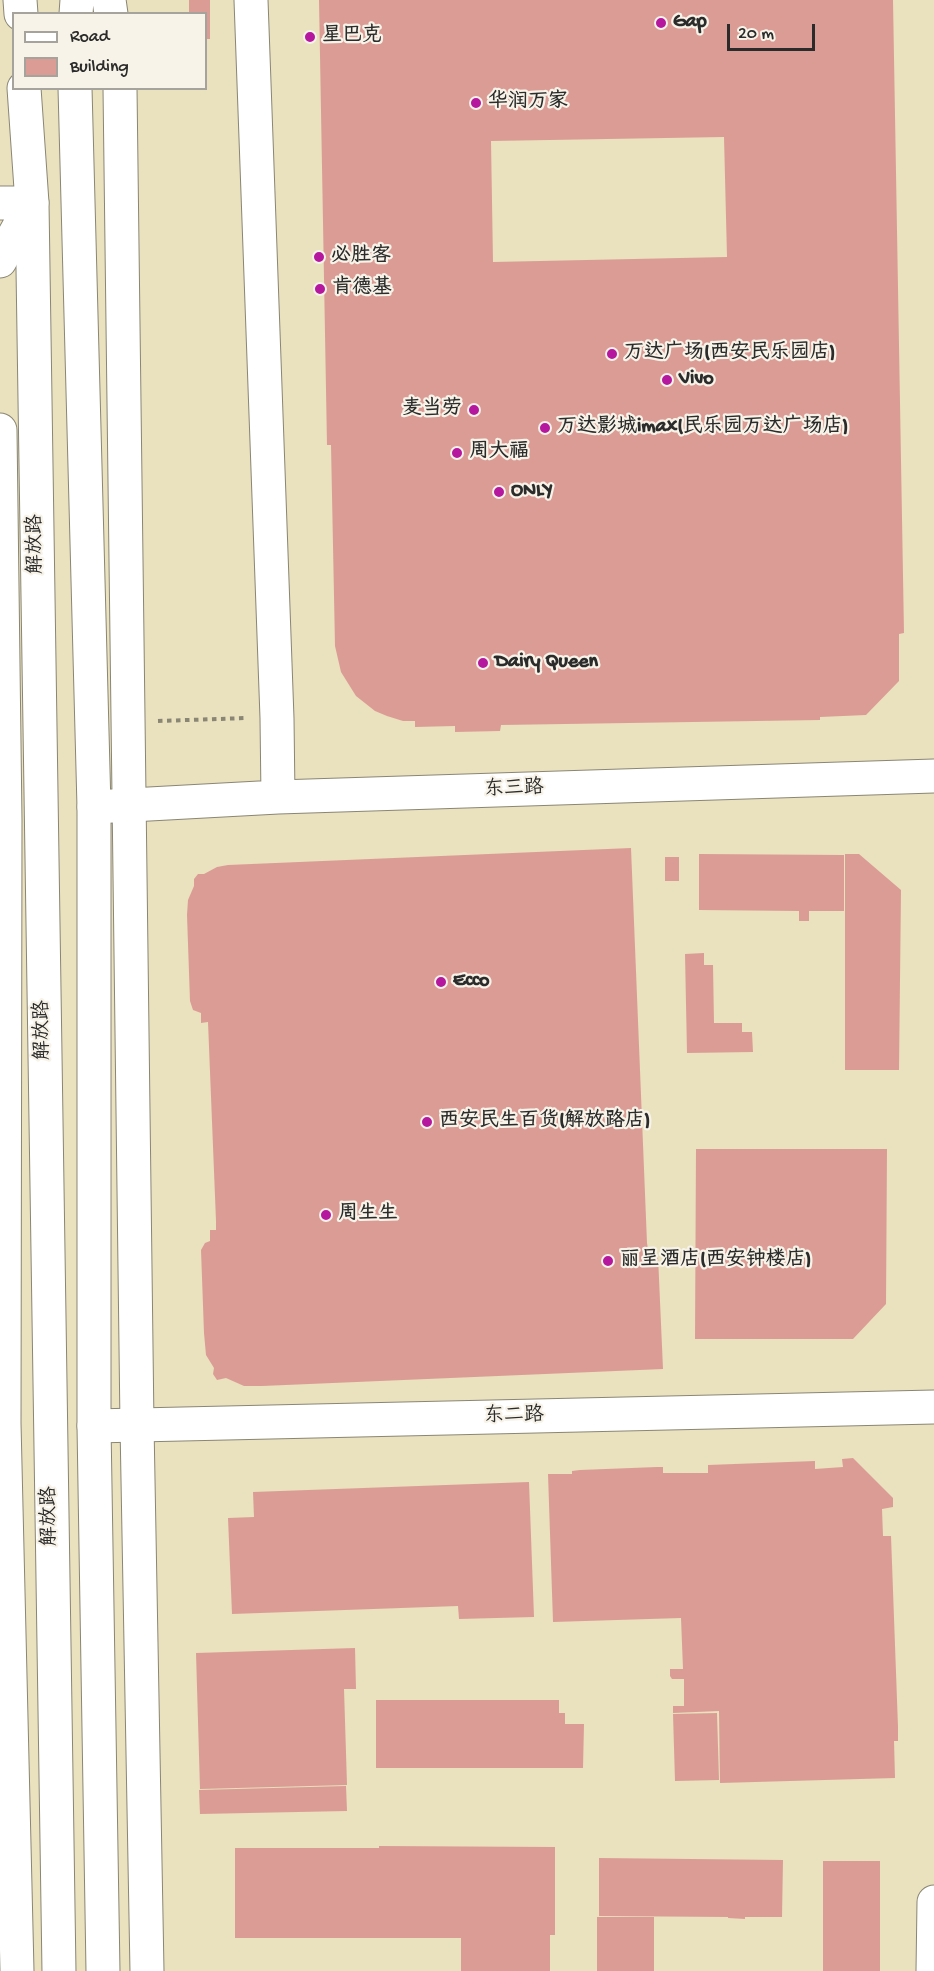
<!DOCTYPE html>
<html>
<head>
<meta charset="utf-8">
<style>
  body { margin:0 }
  #map { position:relative; width:934px; height:1971px; overflow:hidden; background:#eae1be; font-family:"Gochi Hand",sans-serif }
  canvas { display:block }
  .legend { position:absolute; left:12px; top:12px; width:195px; height:78px; box-sizing:border-box; background:#f7f3e8; border:2px solid #a5a39c; margin:0; padding:8px 10px; list-style:none; font-size:18px; color:#2b2b2b }
  .legend li { display:flex; align-items:center; gap:12px; height:30px }
  .legend b { width:30px; border:2px solid #a5a39c }
  .scale { position:absolute; left:727px; top:24px; width:88px; height:27px; box-sizing:border-box; border:3px solid #2b2b2b; border-top:0; padding-left:8px; font-size:18px; line-height:21px; white-space:nowrap; color:#2b2b2b; -webkit-text-stroke:4px #f7f3e8; paint-order:stroke }
</style>
</head>
<body>
<div id="map">
<canvas width="934" height="1971"></canvas>
<ul class="legend">
<li><b style="height:8px;background:#fff"></b>Road</li>
<li><b style="height:16px;background:#db9c95"></b>Building</li>
</ul>
<div class="scale">20 m</div>
</div>
<script>
const ctx = document.querySelector('canvas').getContext('2d');
ctx.lineJoin = 'round';
function paint(path, color) { ctx.fillStyle = color; ctx.fill(path, 'evenodd'); }
const poly = rows => new Path2D(rows.map(r => 'M' + r).join(''));
function strokePath(path, color, width, dash) { ctx.strokeStyle = color; ctx.lineWidth = width; ctx.lineCap = dash ? 'butt' : 'round'; ctx.setLineDash(dash || []); ctx.stroke(path); }
function write(font, color, halo, rows, align = 'center') {
  ctx.font = font + ' "Gochi Hand","LXGW WenKai TC",sans-serif'; ctx.lineWidth = 4.5; ctx.setLineDash([]); ctx.textBaseline = 'middle'; ctx.strokeStyle = halo; ctx.fillStyle = color; for (const [text, x, y, turn = 0] of rows) {
    ctx.save(); ctx.translate(x, y); ctx.rotate((+turn || 0) * Math.PI / 180); ctx.textAlign = isNaN(turn) ? turn : align; if (halo) ctx.strokeText(text, 0, 0); ctx.fillText(text, 0, 0); ctx.restore();
  }
}
paint(poly([
  [189,0,210,0,210,39,206,39,206,14,189,14],
  [319,0,893,0,904,633,899,634,899,681,866,715,820,717,820,720,501,725,500,731,455,732,455,726,415,727,415,721,403,721,387,716,375,711,356,696,341,672,335,646,331,445,327,445],
  [724,137,727,257,493,262,491,141],
  [631,848,647,1243,649,1256,658,1256,663,1369,262,1386,244,1386,226,1378,217,1380,213,1374,214,1368,206,1355,204,1333,201,1250,205,1243,210,1241,210,1230,216,1230,216,1221,208,1022,201,1023,201,1013,193,1010,190,1001,187,915,188,900,194,886,194,879,198,874,204,874,217,867,228,865],
  [699,854,844,855,844,911,809,911,809,921,799,921,799,911,699,910],
  [845,854,859,854,901,890,899,1070,845,1070],
  [665,857,679,857,679,881,665,881],
  [704,953,704,965,713,965,714,1023,742,1023,742,1032,752,1032,753,1052,687,1053,685,954],
  [696,1149,887,1149,886,1304,853,1339,695,1339],
  [853,1458,893,1498,893,1507,882,1509,883,1536,891,1536,898,1727,898,1741,894,1741,895,1778,720,1783,719,1711,673,1713,673,1706,684,1706,684,1679,672,1679,670,1676,670,1669,683,1669,681,1618,553,1622,548,1474,572,1474,572,1471,580,1470,657,1467,663,1467,663,1473,708,1473,708,1465,815,1461,815,1469,843,1467,842,1459],
  [529,1482,534,1617,459,1619,458,1606,232,1614,228,1518,254,1517,253,1492],
  [355,1648,356,1689,344,1689,347,1785,200,1789,196,1653],
  [376,1700,559,1700,559,1713,565,1713,565,1724,584,1724,583,1768,376,1768],
  [717,1713,719,1780,675,1781,673,1714],
  [346,1786,347,1811,200,1814,199,1790],
  [379,1846,555,1847,555,1935,550,1935,550,1971,461,1971,461,1938,235,1938,235,1848,379,1848],
  [599,1858,783,1860,782,1917,745,1917,745,1919,728,1918,728,1917,599,1916],
  [823,1861,880,1861,880,1971,823,1971],
  [597,1917,654,1917,654,1971,597,1971]
]), '#db9c95');
const minor = poly([
  [251,0,277,718,278,797],
  [0,203,32,203,0,261],
  [0,430,5,821,4,1423,17,1971],
  [94,807,278,797,934,776],
  [94,1426,934,1407],
  [933,1971,934,1902]
]);
const major = poly([
  [20,0,21,14],
  [109,0,111,14],
  [76,14,77,0],
  [24,88,32,203,59,1971],
  [75,88,94,807,94,1426,103,1971],
  [120,88,137,1425,147,1971]
]);
strokePath(minor, '#8a8674', 35);
strokePath(major, '#8a8674', 35);
strokePath(poly([
  [158,721,247,718]
]), '#8a8674', 4, [4.5, 4.5]);
strokePath(minor, '#fff', 33);
strokePath(major, '#fff', 33);
for (const [x, y, r, color] of [
  [661,23,6,"#b5179e"],
  [310,37,6,"#b5179e"],
  [476,103,6,"#b5179e"],
  [319,257,6,"#b5179e"],
  [320,289,6,"#b5179e"],
  [612,354,6,"#b5179e"],
  [667,380,6,"#b5179e"],
  [474,410,6,"#b5179e"],
  [545,428,6,"#b5179e"],
  [457,453,6,"#b5179e"],
  [499,492,6,"#b5179e"],
  [483,663,6,"#b5179e"],
  [441,982,6,"#b5179e"],
  [427,1122,6,"#b5179e"],
  [326,1215,6,"#b5179e"],
  [608,1261,6,"#b5179e"]
]) { const dot = new Path2D(); dot.arc(x, y, r, 0, 2 * Math.PI); ctx.fillStyle = color; ctx.fill(dot); strokePath(dot, '#f7f3e8', 2); }
write('bold 20px', '#2b2b2b', '#f7f3e8', [
  ["Gap",673,23],
  ["星巴克",322,37],
  ["华润万家",488,103],
  ["必胜客",331,257],
  ["肯德基",332,289],
  ["万达广场(西安民乐园店)",624,354],
  ["Vivo",679,380],
  ["麦当劳",462,410,"right"],
  ["万达影城imax(民乐园万达广场店)",557,428],
  ["周大福",469,453],
  ["ONLY",511,492],
  ["Dairy Queen",495,663],
  ["Ecco",453,982],
  ["西安民生百货(解放路店)",439,1122],
  ["周生生",338,1215],
  ["丽呈酒店(西安钟楼店)",620,1261]
], 'left');
write('20px', '#2b2b2b', '#f7f3e8', [
  ["解放路",37,544,-91],
  ["东三路",514,790,-2],
  ["解放路",44,1030,-91],
  ["东二路",514,1417,-1],
  ["解放路",51,1516,-91]
]);
</script>
</body>
</html>
